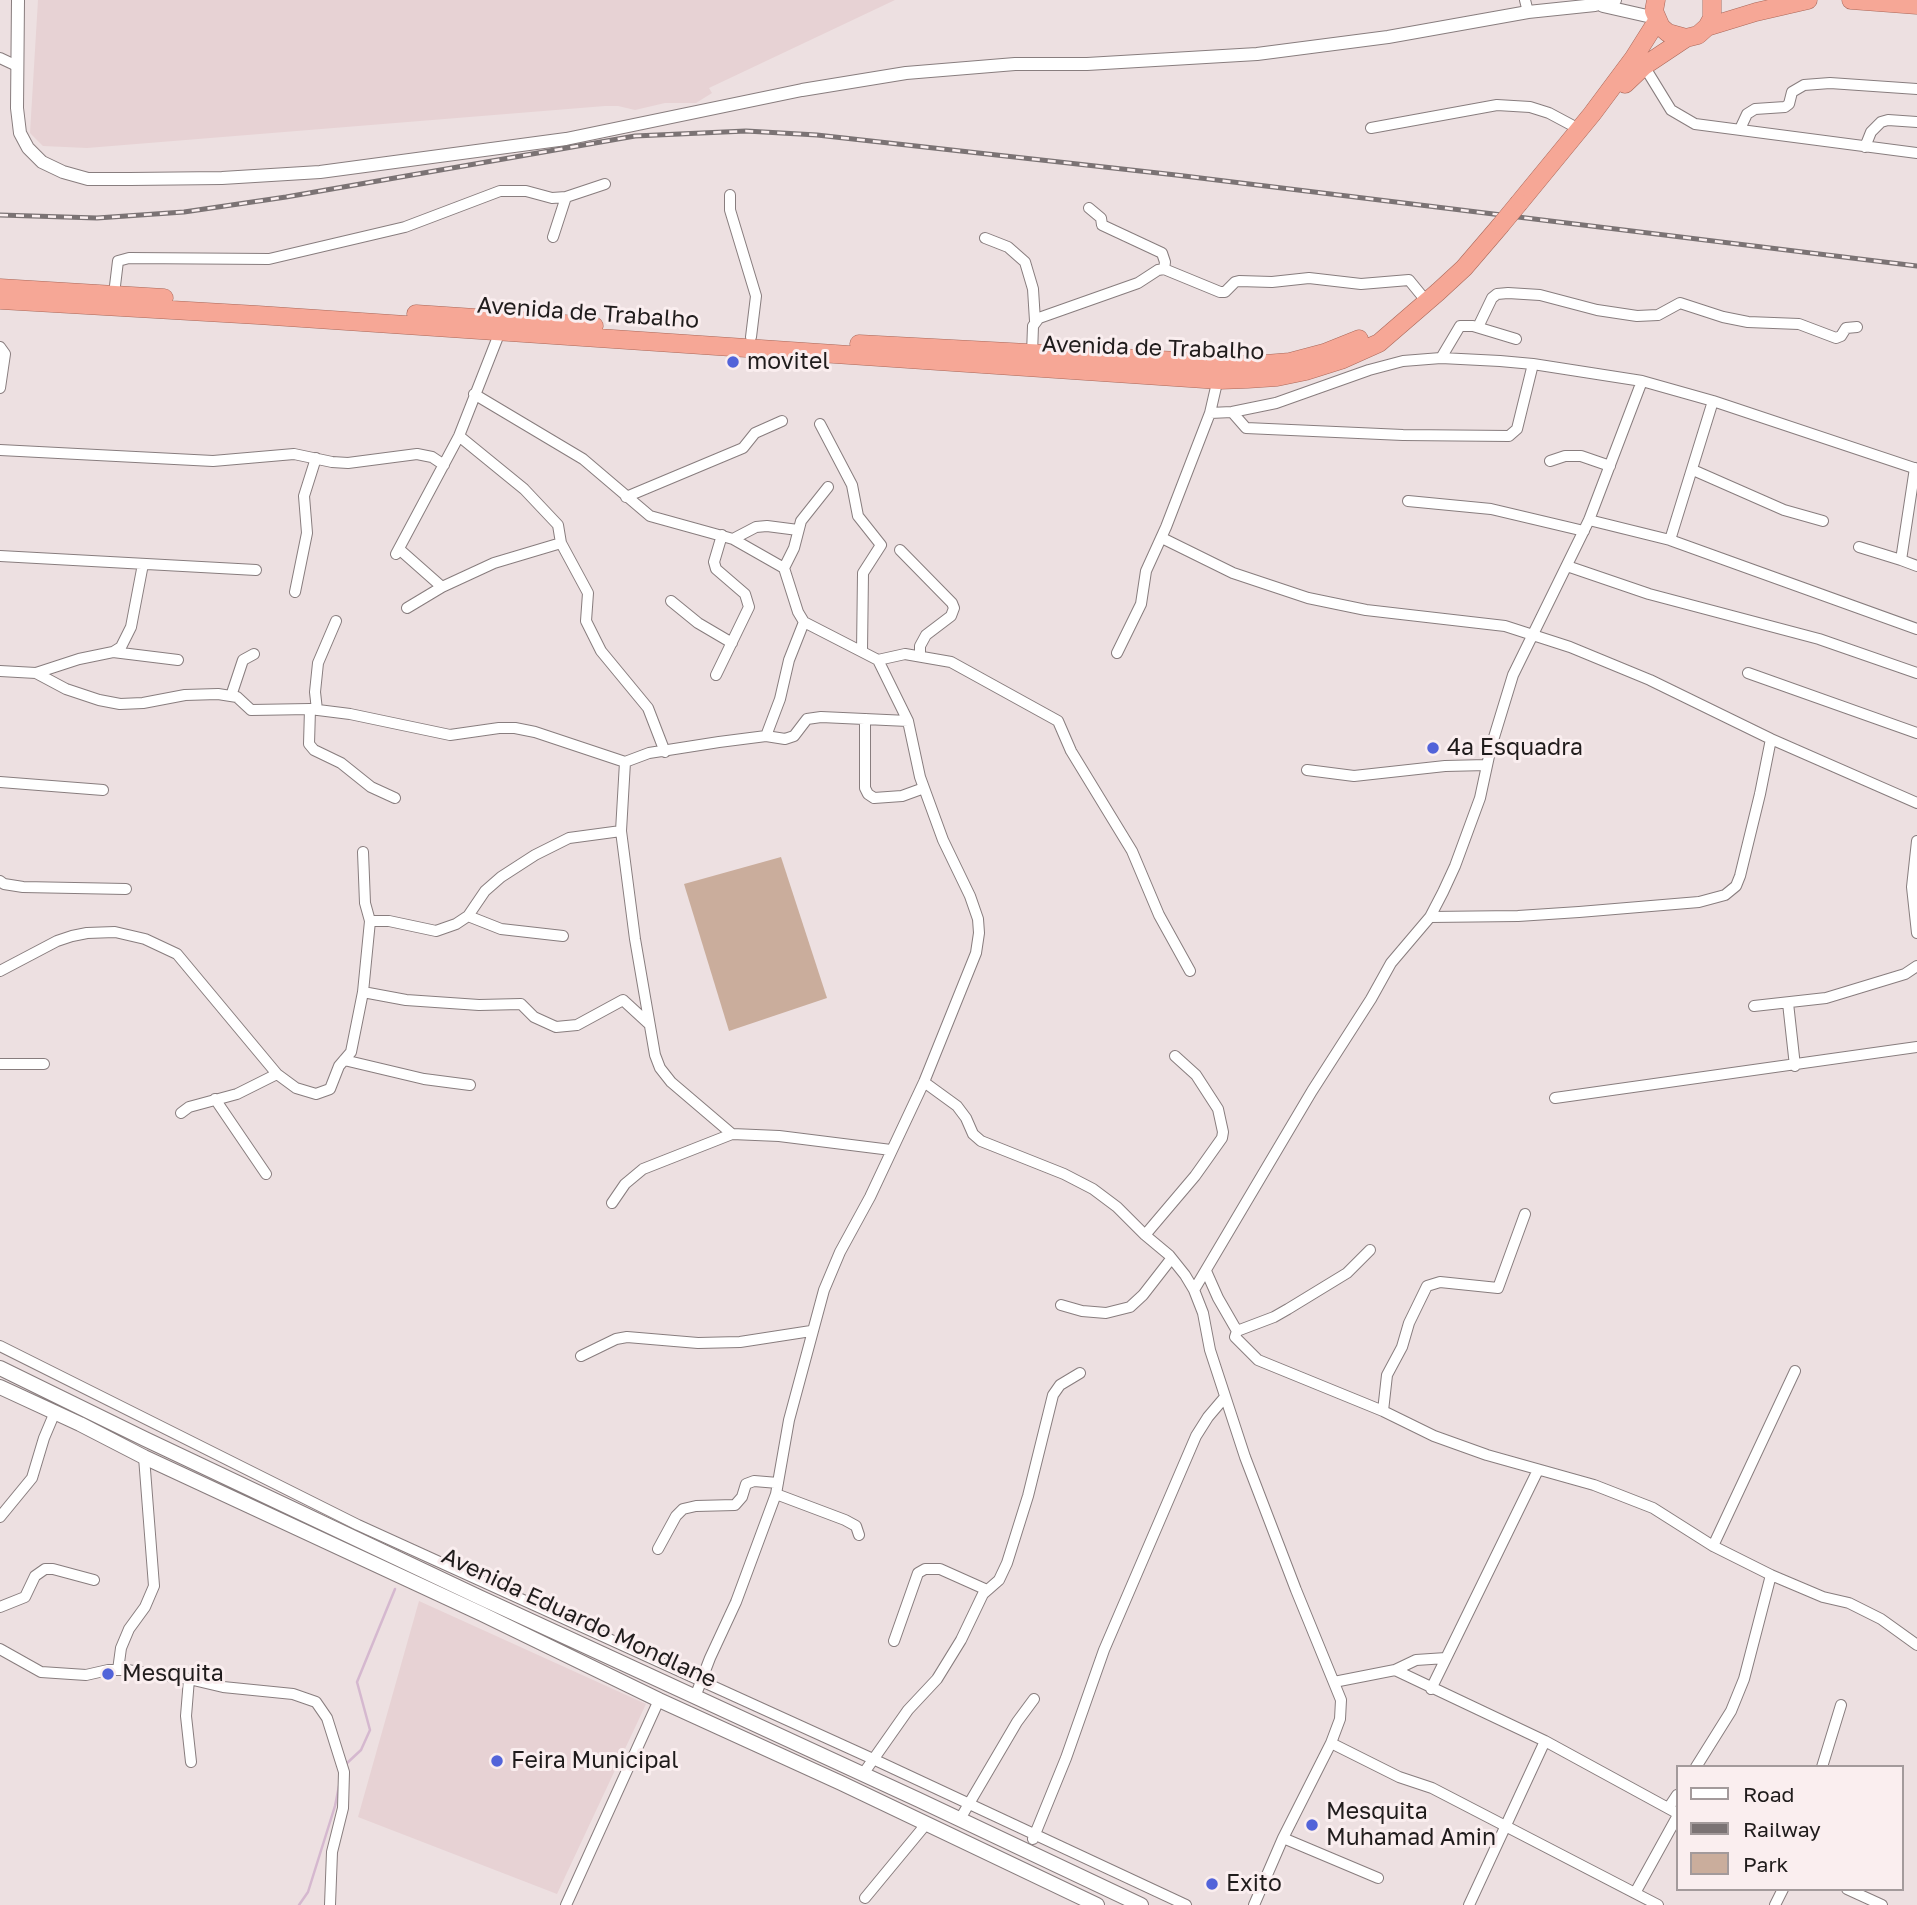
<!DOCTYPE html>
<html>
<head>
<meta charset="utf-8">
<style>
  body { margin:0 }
  #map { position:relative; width:1917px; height:1905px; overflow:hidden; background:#ede0e1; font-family:"Golos Text",sans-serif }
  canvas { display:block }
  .legend { position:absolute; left:1676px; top:1765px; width:228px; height:126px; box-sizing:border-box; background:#faeeef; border:2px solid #a39a9b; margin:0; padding:9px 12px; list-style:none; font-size:21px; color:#201c1c }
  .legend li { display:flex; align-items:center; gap:14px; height:35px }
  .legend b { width:35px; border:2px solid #a39a9b }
</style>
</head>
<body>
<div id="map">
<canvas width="1917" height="1905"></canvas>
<ul class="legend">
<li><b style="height:9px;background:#fff"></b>Road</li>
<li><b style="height:9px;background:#7b7374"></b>Railway</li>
<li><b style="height:19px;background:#caad9c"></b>Park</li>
</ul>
</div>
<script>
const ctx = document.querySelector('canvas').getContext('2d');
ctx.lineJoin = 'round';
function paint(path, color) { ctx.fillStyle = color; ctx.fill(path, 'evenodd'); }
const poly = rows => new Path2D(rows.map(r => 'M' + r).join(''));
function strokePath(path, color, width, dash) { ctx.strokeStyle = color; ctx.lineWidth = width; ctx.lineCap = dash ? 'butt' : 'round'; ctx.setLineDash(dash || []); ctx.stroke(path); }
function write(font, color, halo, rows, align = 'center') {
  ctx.font = font + ' "Golos Text",sans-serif'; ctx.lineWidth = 6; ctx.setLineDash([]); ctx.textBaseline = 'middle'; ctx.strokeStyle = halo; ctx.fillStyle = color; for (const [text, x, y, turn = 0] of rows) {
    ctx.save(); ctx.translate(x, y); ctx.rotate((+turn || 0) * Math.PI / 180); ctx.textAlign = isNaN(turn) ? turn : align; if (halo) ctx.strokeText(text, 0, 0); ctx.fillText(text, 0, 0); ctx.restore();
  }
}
paint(poly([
  [38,0,895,0,709,88,712,93,696,103,665,103,635,110,618,106,605,106,87,148,43,146,30,133],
  [419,1601,646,1704,557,1894,358,1817]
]), '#e7d2d4');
paint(poly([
  [781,857,827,998,729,1031,684,884]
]), '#caad9c');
strokePath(poly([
  [346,1764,361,1750,370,1730,357,1682,395,1589],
  [299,1905,308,1892,335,1806,339,1786]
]), '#d5b8cf', 2.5);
const minor = poly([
  [1525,0,1528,12],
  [0,58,17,66],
  [1644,66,1671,110,1695,124,1917,153],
  [1371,128,1497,105,1530,107,1549,113,1579,129],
  [1740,129,1747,114,1755,109,1785,107,1789,104,1792,92,1804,85,1830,83,1917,89],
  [1865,147,1871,132,1881,122,1888,120,1917,122],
  [730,195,730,210,756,296,751,337],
  [1089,208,1101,218,1102,225,1162,253,1165,262,1164,269],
  [553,237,566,197],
  [985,238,1008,247,1025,262,1033,289,1035,321],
  [114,294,118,261,129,258,269,259,405,227,500,191,526,191,552,198,566,197,605,184],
  [1478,327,1492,298,1497,294,1508,293,1540,295,1597,310,1637,316,1658,315,1680,303,1723,317,1748,322,1799,324,1836,338,1841,336,1846,328,1857,327],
  [0,347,5,354,0,388],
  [1032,354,1033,326,1039,318,1138,283,1158,270,1164,269,1220,292,1225,292,1235,282,1239,281,1272,282,1309,278,1361,284,1409,280,1427,302],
  [1441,358,1460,326,1473,326,1516,339],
  [474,394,583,459,650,516,733,539,784,568,798,612,804,622,878,660,908,721,920,777,943,840,970,896,978,919,979,933,976,953,924,1082,870,1197,840,1252,824,1290,789,1420,776,1494,736,1602,710,1658,695,1697],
  [1232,412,1246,428,1403,435,1509,436,1517,429,1533,364],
  [1210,413,1232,412,1276,403,1369,370,1403,361,1441,358,1500,361,1533,364,1642,381,1713,401,1917,469],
  [820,424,852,485,858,516,881,545,863,573,862,651],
  [459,436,524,489,558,525,561,543,588,593,586,621,601,651,648,708,665,752],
  [0,450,213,461,294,454,332,462,348,463,417,454,432,457,444,465],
  [1550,461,1565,456,1581,456,1610,466],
  [1693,470,1784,510,1823,521],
  [626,497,743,448,755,433,782,421],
  [1408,501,1491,509,1584,531],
  [1589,520,1670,540,1917,629],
  [1162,538,1233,573,1308,598,1366,610,1505,626,1570,647,1650,680,1771,739,1917,803],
  [733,539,756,527,767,526,798,530],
  [1670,540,1713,401],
  [1859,547,1901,560,1915,468],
  [399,549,442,587,494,563,561,543],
  [900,550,952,603,954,608,951,616,926,635,920,646,920,655],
  [396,554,459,436,501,329],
  [0,556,256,570],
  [1901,560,1917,566],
  [1567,566,1649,594,1819,639,1917,673],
  [784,568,794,548,801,521,828,487],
  [295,592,307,533,304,496,316,458],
  [671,601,698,623,732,643],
  [407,608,442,587],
  [113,652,178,660],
  [1117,653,1141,604,1146,571,1166,527,1210,413,1219,374],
  [878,660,905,654,951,662,1058,721,1071,751,1132,851,1159,915,1190,971],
  [0,671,36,673,66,689,99,700,120,704,143,703,185,695,218,694,237,697,251,710,310,709,350,714,450,735,499,728,515,728,535,732,625,762,649,753,719,742,766,736,785,739,794,736,807,719,821,717,908,721],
  [36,673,79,659,113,652,121,647,131,627,143,564],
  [1748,673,1917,733],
  [716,675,749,607,745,594,716,569,714,562,722,535],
  [231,696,243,660,254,654],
  [310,709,309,744,314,750,341,763,371,787,395,798],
  [317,710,315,692,318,663,336,621],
  [865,719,865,788,868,794,874,798,902,796,924,788],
  [766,736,780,699,789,660,804,622],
  [625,762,621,831,635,939,655,1055,660,1068,671,1082,732,1134],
  [1307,770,1354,776,1445,766,1487,765],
  [0,782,103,790],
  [1917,841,1912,887,1917,933],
  [363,852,365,903,370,921],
  [0,881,4,884,23,887,126,889],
  [468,916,501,929,563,936],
  [1430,917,1518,916,1579,912,1699,902,1725,895,1736,886,1740,876,1760,794,1771,739],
  [0,971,57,941,72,936,87,933,115,932,145,939,177,954,277,1074,296,1088,316,1094,330,1089,339,1066,351,1052,363,992,370,921,389,921,436,931,456,924,468,916,485,891,501,877,535,855,569,838,621,831],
  [363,992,406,1000,479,1005,521,1004,534,1017,556,1027,577,1025,623,1000,648,1023],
  [1788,1003,1795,1066],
  [1754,1006,1826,998,1905,974,1917,966],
  [344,1060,424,1079,470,1085],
  [0,1064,44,1064],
  [924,1082,957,1106,966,1118,973,1134,981,1141,1064,1174,1093,1189,1117,1207,1145,1235,1169,1255,1185,1275,1194,1290,1203,1313,1210,1350,1245,1457,1296,1590,1341,1700,1340,1719,1331,1743,1283,1838,1254,1905],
  [1555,1098,1917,1047],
  [215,1099,266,1174],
  [181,1113,189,1107,237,1094,277,1074],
  [612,1203,625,1184,643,1169,732,1134,779,1136,891,1150],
  [1145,1235,1195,1176,1222,1138,1223,1132,1218,1109,1196,1075,1175,1056],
  [1206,1271,1218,1298,1237,1331,1235,1337,1258,1360,1383,1411,1434,1436,1487,1455,1594,1485,1653,1508,1713,1546,1771,1575,1823,1597,1849,1603,1881,1619,1917,1645],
  [1194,1290,1312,1091,1371,999,1391,963,1430,917,1443,892,1455,866,1480,798,1491,747,1513,675,1589,520,1642,381],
  [1061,1305,1082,1311,1106,1313,1130,1307,1143,1295,1171,1259],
  [1237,1331,1274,1317,1288,1309,1347,1273,1370,1250],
  [0,1346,358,1525,873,1759,1186,1905],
  [581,1356,616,1339,627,1337,698,1343,740,1342,811,1331],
  [1383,1411,1387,1375,1402,1347,1409,1323,1427,1286,1440,1282,1498,1288,1525,1214],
  [776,1494,845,1520,856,1526,859,1535],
  [0,1517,32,1478,44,1438,55,1412],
  [1713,1546,1795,1371],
  [658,1549,676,1516,683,1509,696,1506,735,1505,742,1497,746,1484,754,1481,778,1483],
  [0,1607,25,1597,35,1576,45,1569,53,1569,94,1580],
  [894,1641,918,1573,925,1569,940,1569,987,1590],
  [0,1649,41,1672,86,1675,108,1670,127,1670,189,1679,223,1687,293,1694,316,1702,327,1718,344,1772,343,1808,332,1852,330,1905],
  [118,1670,121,1648,129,1629,145,1607,154,1586,144,1457],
  [1395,1670,1416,1660,1446,1658],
  [189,1679,186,1716,191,1762],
  [1334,1682,1395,1670,1545,1741,1677,1813],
  [1431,1689,1538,1470],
  [1331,1743,1399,1777,1432,1788,1658,1905],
  [1696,1767,1731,1711,1744,1679,1771,1575],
  [1822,1767,1841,1705],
  [863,1774,908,1710,937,1679,961,1640,983,1594,999,1580,1007,1563,1028,1496,1053,1395,1060,1385,1080,1373],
  [1669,1807,1677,1795],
  [960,1819,1017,1722,1034,1699],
  [1283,1838,1378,1878],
  [1033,1839,1066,1758,1104,1650,1196,1436,1208,1417,1225,1397],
  [1847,1889,1882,1905],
  [1635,1893,1677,1817],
  [865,1898,927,1823],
  [566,1905,659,1700],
  [1469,1905,1545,1741],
  [1775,1905,1783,1889]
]);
const tertiary = poly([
  [18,0,17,108,20,133,28,148,42,162,63,172,88,179,130,179,222,178,320,172,566,139,802,90,906,73,1015,64,1087,64,1257,54,1388,37,1528,12,1595,5,1615,0],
  [1603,6,1656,18]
]);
const secondary = poly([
  [0,1368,145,1439,479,1597,919,1800,1141,1905],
  [0,1387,80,1424,144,1457,482,1614,659,1700,841,1783,1097,1905]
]);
const trunk = poly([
  [1656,0,1654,11,1661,27,1668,33,1686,38,1698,35,1707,27,1712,18,1712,0],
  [1851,0,1917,5],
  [1707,27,1756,12,1808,0],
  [1625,84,1644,66,1686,38],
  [1519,203,1592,114,1633,59,1657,21],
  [0,288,164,298],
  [0,300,258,315,1219,380,1247,379,1277,377,1306,371,1341,360,1379,343,1438,292,1464,268,1500,226],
  [416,314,594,326],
  [859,344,1253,365,1290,362,1324,353,1359,339]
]);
strokePath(minor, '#887d7e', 12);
strokePath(tertiary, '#887d7e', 14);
strokePath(secondary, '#887d7e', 16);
strokePath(trunk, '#a9685a', 19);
strokePath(minor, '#fff', 10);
strokePath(tertiary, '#fff', 12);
strokePath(secondary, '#fff', 14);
strokePath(trunk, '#f6a796', 18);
const rail = poly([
  [0,215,97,218,184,212,286,197,635,136,746,131,817,135,1176,175,1917,266]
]);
strokePath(rail, '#7b7374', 5);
strokePath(rail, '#faeeef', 2.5, [8]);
const trunkBridge = poly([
  [1500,226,1519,203]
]);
strokePath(trunkBridge, '#a9685a', 19, []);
strokePath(trunkBridge, '#f6a796', 18);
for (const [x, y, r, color] of [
  [733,362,7,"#5263d9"],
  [1433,748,7,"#5263d9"],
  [108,1674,7,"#5263d9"],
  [497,1761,7,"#5263d9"],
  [1312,1825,7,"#5263d9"],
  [1212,1884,7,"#5263d9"]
]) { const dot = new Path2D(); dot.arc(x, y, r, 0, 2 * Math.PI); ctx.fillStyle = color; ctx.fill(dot); strokePath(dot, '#faeeef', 2.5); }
write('23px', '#201c1c', '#faeeef', [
  ["Avenida de Trabalho",588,313,4],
  ["Avenida de Trabalho",1153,348,2],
  ["Avenida Eduardo Mondlane",579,1618,25]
]);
write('23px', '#201c1c', '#faeeef', [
  ["movitel",747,362],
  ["4a Esquadra",1447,748],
  ["Mesquita",122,1674],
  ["Feira Municipal",511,1761],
  ["Mesquita",1326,1812],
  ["Muhamad Amin",1326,1838],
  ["Exito",1226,1884]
], 'left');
</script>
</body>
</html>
